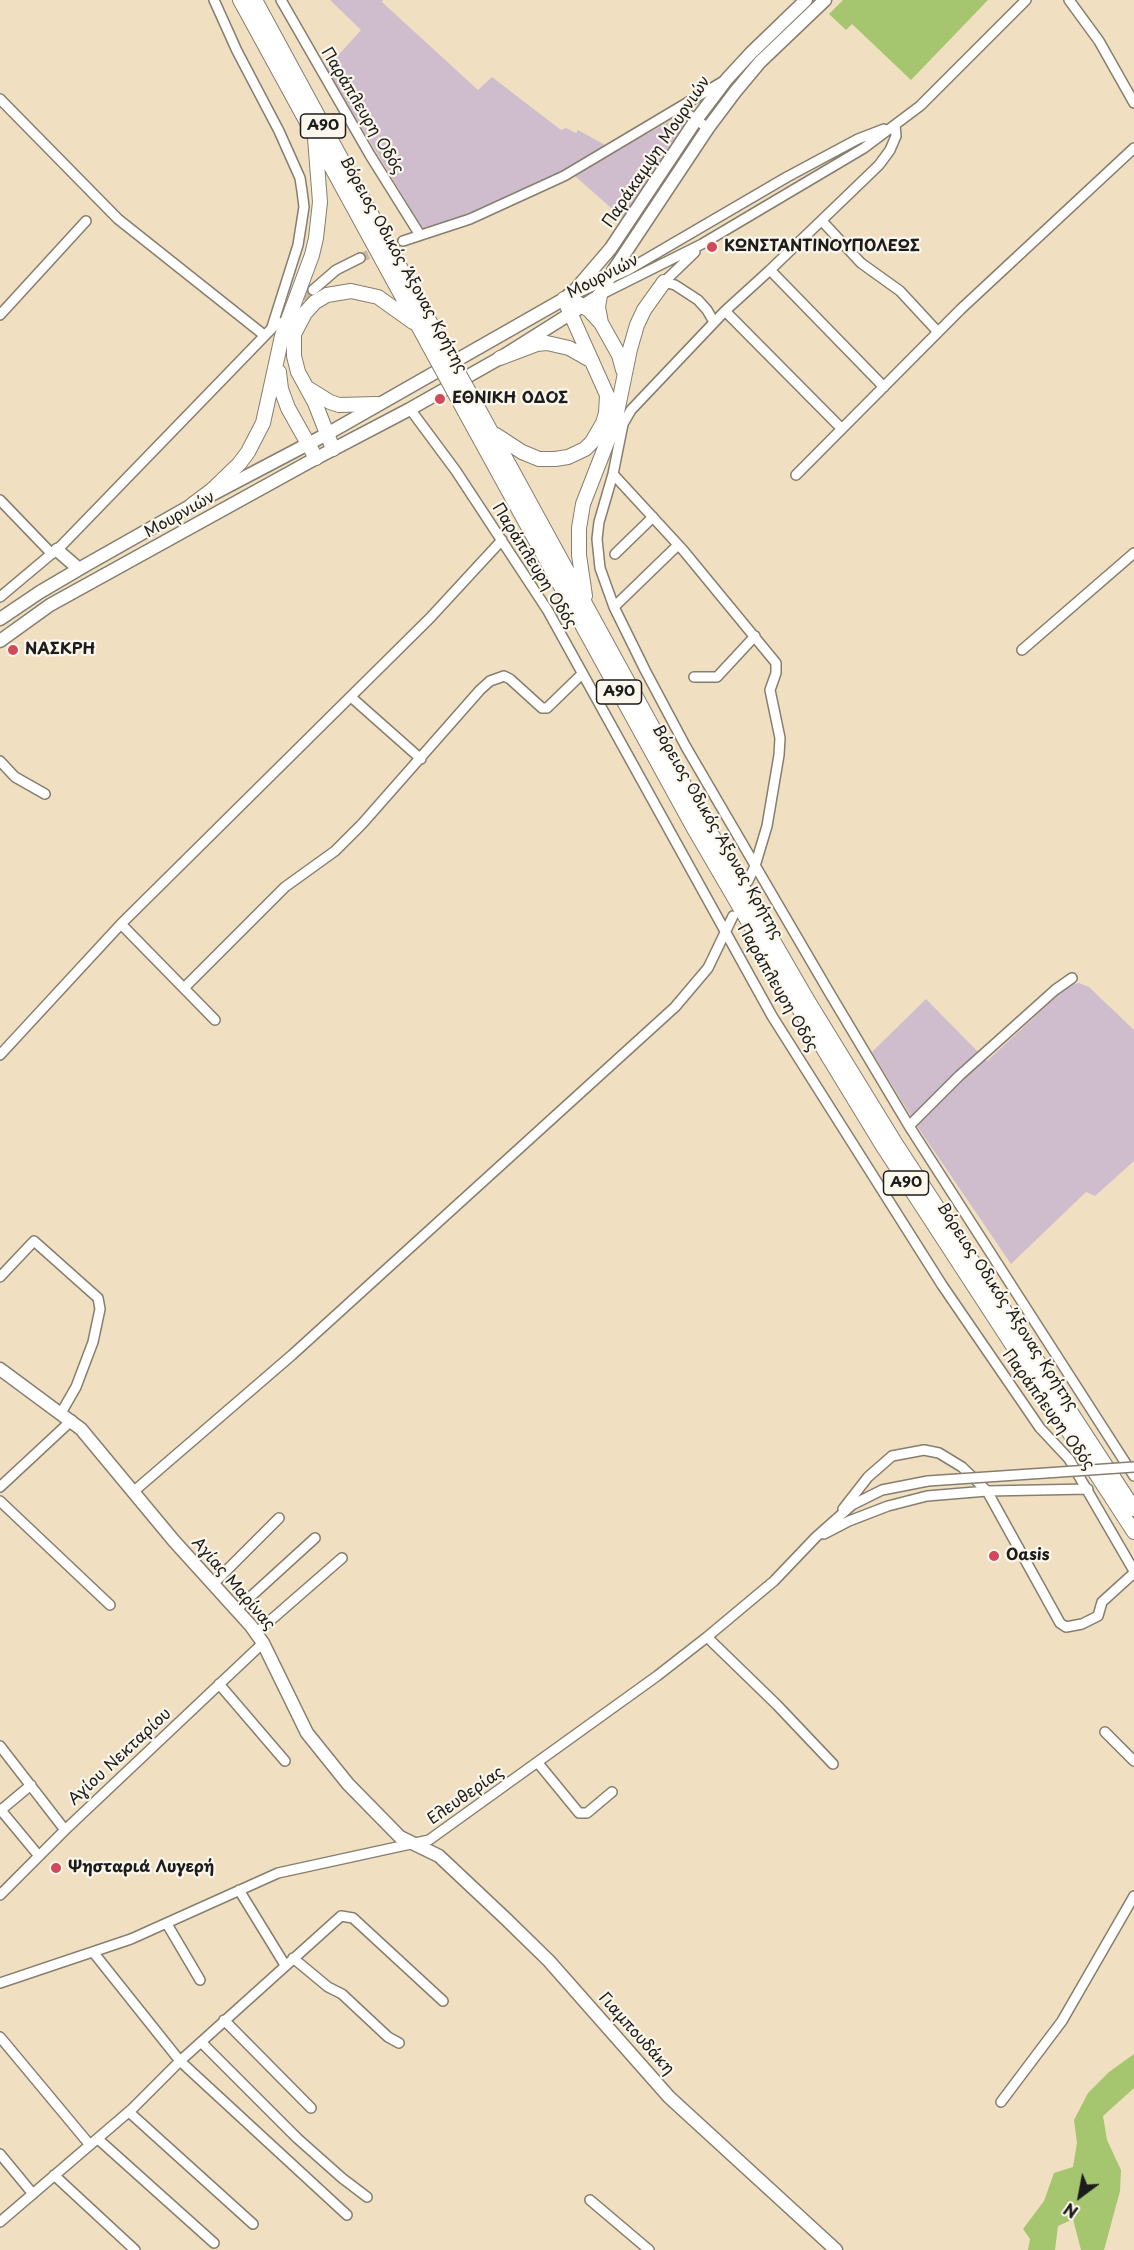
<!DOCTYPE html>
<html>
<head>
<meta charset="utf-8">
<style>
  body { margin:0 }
  #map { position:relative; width:1134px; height:2250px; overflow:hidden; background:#f0e0c1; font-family:"Playpen Sans",sans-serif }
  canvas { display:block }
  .north { position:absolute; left:1050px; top:2166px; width:60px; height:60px; -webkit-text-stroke:4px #fbf7ec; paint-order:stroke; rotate:212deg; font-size:16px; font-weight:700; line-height:24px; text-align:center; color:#1c1c1c }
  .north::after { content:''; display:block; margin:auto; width:21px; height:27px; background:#1c1c1c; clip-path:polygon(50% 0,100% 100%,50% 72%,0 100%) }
</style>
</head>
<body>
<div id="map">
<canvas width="1134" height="2250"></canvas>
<div class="north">N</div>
</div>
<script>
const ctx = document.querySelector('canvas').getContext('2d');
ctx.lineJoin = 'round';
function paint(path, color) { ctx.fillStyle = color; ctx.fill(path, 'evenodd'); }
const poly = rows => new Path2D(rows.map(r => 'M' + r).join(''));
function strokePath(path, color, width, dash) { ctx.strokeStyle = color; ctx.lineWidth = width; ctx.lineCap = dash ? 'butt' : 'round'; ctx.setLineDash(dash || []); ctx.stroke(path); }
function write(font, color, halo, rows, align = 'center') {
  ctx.font = font + ' "Playpen Sans",sans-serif'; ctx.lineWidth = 4.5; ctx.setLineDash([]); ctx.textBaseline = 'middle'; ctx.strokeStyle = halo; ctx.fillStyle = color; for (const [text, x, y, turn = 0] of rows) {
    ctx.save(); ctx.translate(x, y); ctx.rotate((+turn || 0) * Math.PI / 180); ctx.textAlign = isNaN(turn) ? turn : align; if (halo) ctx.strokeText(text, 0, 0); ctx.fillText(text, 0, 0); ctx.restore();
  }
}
paint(poly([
  [330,0,383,0,382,2,478,90,492,77,561,130,566,128,576,133,578,130,616,151,674,119,680,118,688,122,626,221,568,170,463,218,423,229,326,69,361,30],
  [1079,983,1089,987,1134,1030,1134,1161,1095,1196,1086,1192,1011,1264,917,1126,872,1052,926,999,987,1061,1069,985]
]), '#cfbdce');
paint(poly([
  [843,0,988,0,911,80,852,24,846,30,829,14],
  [1134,2054,1134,2088,1103,2116,1107,2140,1121,2170,1120,2191,1104,2250,1081,2250,1073,2219,1058,2226,1055,2250,1028,2250,1030,2239,1023,2229,1044,2201,1054,2173,1073,2167,1077,2143,1074,2120,1088,2093,1109,2072]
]), '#a5c56e');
strokePath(poly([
  [360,258,403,241],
  [293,308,313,290]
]), '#c6b9a0', 9, [9, 4.5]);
const minor = poly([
  [214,0,237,51,279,131,300,178,302,191,304,207,298,245,272,327],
  [281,0,370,155,420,235],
  [1069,0,1099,41,1134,103],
  [0,99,118,219,264,335],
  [679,108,708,128],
  [895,125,896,136,890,150,879,165,770,270,725,311,631,410,623,424,613,474,599,522,597,539,600,568,614,607,645,670,686,747,829,992,909,1126,1134,1476],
  [822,221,861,263,900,291,938,332],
  [403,241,470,219,564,176,722,82],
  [695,252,664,282,675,285,698,300,707,310,714,322],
  [770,270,884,387],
  [313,290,336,270,360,258],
  [600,295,702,244,864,148,920,106,1026,0],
  [571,296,626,271,787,177,858,139,884,129],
  [725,311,842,429],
  [0,315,86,221],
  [410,409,456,471,548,611,772,1016,942,1285,1040,1428,1069,1459,1134,1571],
  [613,474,683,550,776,663,776,673,770,690,780,738,779,755,767,826,755,866,748,881],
  [796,475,961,309,1134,148],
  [0,500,52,554],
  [615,554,653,517],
  [0,597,62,545,278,322],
  [614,607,678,545],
  [1022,650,1134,553],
  [694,677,717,677,755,636],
  [351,697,421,759],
  [0,761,15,777,45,794],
  [121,924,215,1020],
  [184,988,285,887,335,851,362,824,480,690,490,681,504,676,510,679,542,708,547,708,582,674],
  [0,1055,121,924,430,618,502,540],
  [909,1126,959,1076,1055,990,1072,978],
  [0,1277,34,1241,98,1298,100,1309,93,1342,76,1387,61,1413],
  [0,1487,72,1420],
  [133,1492,292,1355,675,1007,708,968,733,916],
  [0,1501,110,1605],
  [843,1509,868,1477,892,1456,924,1450,939,1453,962,1467,987,1491,1060,1623,1066,1627,1082,1624,1098,1616,1102,1602,1134,1573],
  [824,1534,849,1521,888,1506,927,1496,987,1491,1088,1489],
  [213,1584,279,1518],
  [236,1610,315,1538],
  [256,1633,342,1558],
  [707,1637,777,1705,833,1764],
  [219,1684,285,1761],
  [1105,1732,1134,1761],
  [0,1746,65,1830],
  [538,1763,579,1813,587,1813,612,1792],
  [0,1809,39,1856],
  [1,1810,31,1785],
  [239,1890,285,1965],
  [0,1895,65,1830,263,1643],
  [167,1924,200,1980],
  [93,1952,180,2061,347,2215],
  [293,1958,328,1987,342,1994,388,2037,399,2043],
  [0,1983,131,1939,278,1873,429,1840,657,1676,707,1637,774,1581,816,1537,852,1505,882,1490,928,1481],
  [224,2020,311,2108],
  [0,2037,90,2145],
  [201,2042,297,2138,342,2178,367,2197],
  [1001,2102,1062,2021,1134,1896],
  [129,2112,253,2224],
  [98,2139,214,2243],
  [0,2154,33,2194],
  [54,2175,135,2250],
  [590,2200,649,2250],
  [0,2222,132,2109,180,2061,341,1916,353,1918,443,2001]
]);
const major = poly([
  [57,550,79,569],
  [0,619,40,592,86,565,192,505,327,434,564,299,576,289,611,248,696,120,727,79,751,53,806,0],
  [0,641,50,605,309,462,410,409,500,358,600,295,613,271,708,128,735,92,760,62,825,0],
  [0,1369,81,1429,174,1541,251,1626,263,1643,307,1733,348,1784,400,1837,439,1856,506,1919,549,1961,669,2097,836,2250]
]);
const highway = poly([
  [240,0,428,344],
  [255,0,437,335],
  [600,295,598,307,601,323],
  [564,299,574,301,589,310,601,323,619,355,623,370],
  [500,358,537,344,547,343,569,348,592,361],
  [279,372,281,389,288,408,316,458],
  [309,389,330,402,339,405,377,404],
  [477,406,704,821,808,1001,894,1141,1134,1509],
  [465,412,693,827,798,1007,884,1148,1134,1532],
  [496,435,522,452,539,459,555,459,568,457,585,449,592,442,603,423,606,413,607,395,564,299],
  [333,449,315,403,298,372,294,356,294,334,305,313,315,302,327,295,351,291,378,297,413,322],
  [192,505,212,490,239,464,248,452,263,423,282,336,312,255,316,238,320,202,315,138],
  [585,596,579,555,579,528,583,504,615,422,630,349,637,325,644,310,664,282]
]);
strokePath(minor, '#867e6e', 12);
strokePath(major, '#867e6e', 15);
strokePath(highway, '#867e6e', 16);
strokePath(minor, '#fff', 9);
strokePath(major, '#fff', 12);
strokePath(highway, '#fff', 14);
const minorBridge = poly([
  [928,1481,1134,1467]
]);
const highwayBridge = poly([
  [437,335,477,406],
  [428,344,465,412]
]);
strokePath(minorBridge, '#867e6e', 12, []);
strokePath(highwayBridge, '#867e6e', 16, []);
strokePath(minorBridge, '#fff', 9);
strokePath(highwayBridge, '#fff', 14);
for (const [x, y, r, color] of [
  [712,247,6,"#d1495b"],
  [440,399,6,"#d1495b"],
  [13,650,6,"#d1495b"],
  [994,1556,6,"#d1495b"],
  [56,1868,6,"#d1495b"]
]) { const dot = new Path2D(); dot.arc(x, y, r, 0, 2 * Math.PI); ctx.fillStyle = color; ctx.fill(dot); strokePath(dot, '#fbf7ec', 2); }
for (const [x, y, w] of [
  [323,126,45],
  [619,692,45],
  [906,1183,45]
]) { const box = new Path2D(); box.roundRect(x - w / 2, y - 12, w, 24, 4.5); ctx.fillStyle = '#fbf7ec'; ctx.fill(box); strokePath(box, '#1c1c1c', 1.5); }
write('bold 15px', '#1c1c1c', null, [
  ["Α90",323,126],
  ["Α90",619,692],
  ["Α90",906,1183]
]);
write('16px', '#1c1c1c', '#fbf7ec', [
  ["Παράπλευρη Οδός",362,111,59],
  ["Παράκαμψη Μουρνιών",657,152,-56],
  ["Βόρειος Οδικός Άξονας Κρήτης",403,265,61],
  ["Μουρνιών",603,277,-27],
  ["Μουρνιών",180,515,-29],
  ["Παράπλευρη Οδός",534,566,58],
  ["Βόρειος Οδικός Άξονας Κρήτης",717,832,60],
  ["Παράπλευρη Οδός",777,988,60],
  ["Βόρειος Οδικός Άξονας Κρήτης",1007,1307,57],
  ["Παράπλευρη Οδός",1048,1410,54],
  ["Αγίας Μαρίνας",233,1584,49],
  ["Αγίου Νεκταρίου",120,1757,-43],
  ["Ελευθερίας",466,1796,-35],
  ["Γιαμπουδάκη",636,2034,48]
]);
write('bold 16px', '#1c1c1c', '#fbf7ec', [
  ["ΚΩΝΣΤΑΝΤΙΝΟΥΠΟΛΕΩΣ",724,247],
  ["ΕΘΝΙΚΗ ΟΔΟΣ",452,399],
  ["ΝΑΣΚΡΗ",25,650],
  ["Oasis",1006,1556],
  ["Ψησταριά Λυγερή",68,1868]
], 'left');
</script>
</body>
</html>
